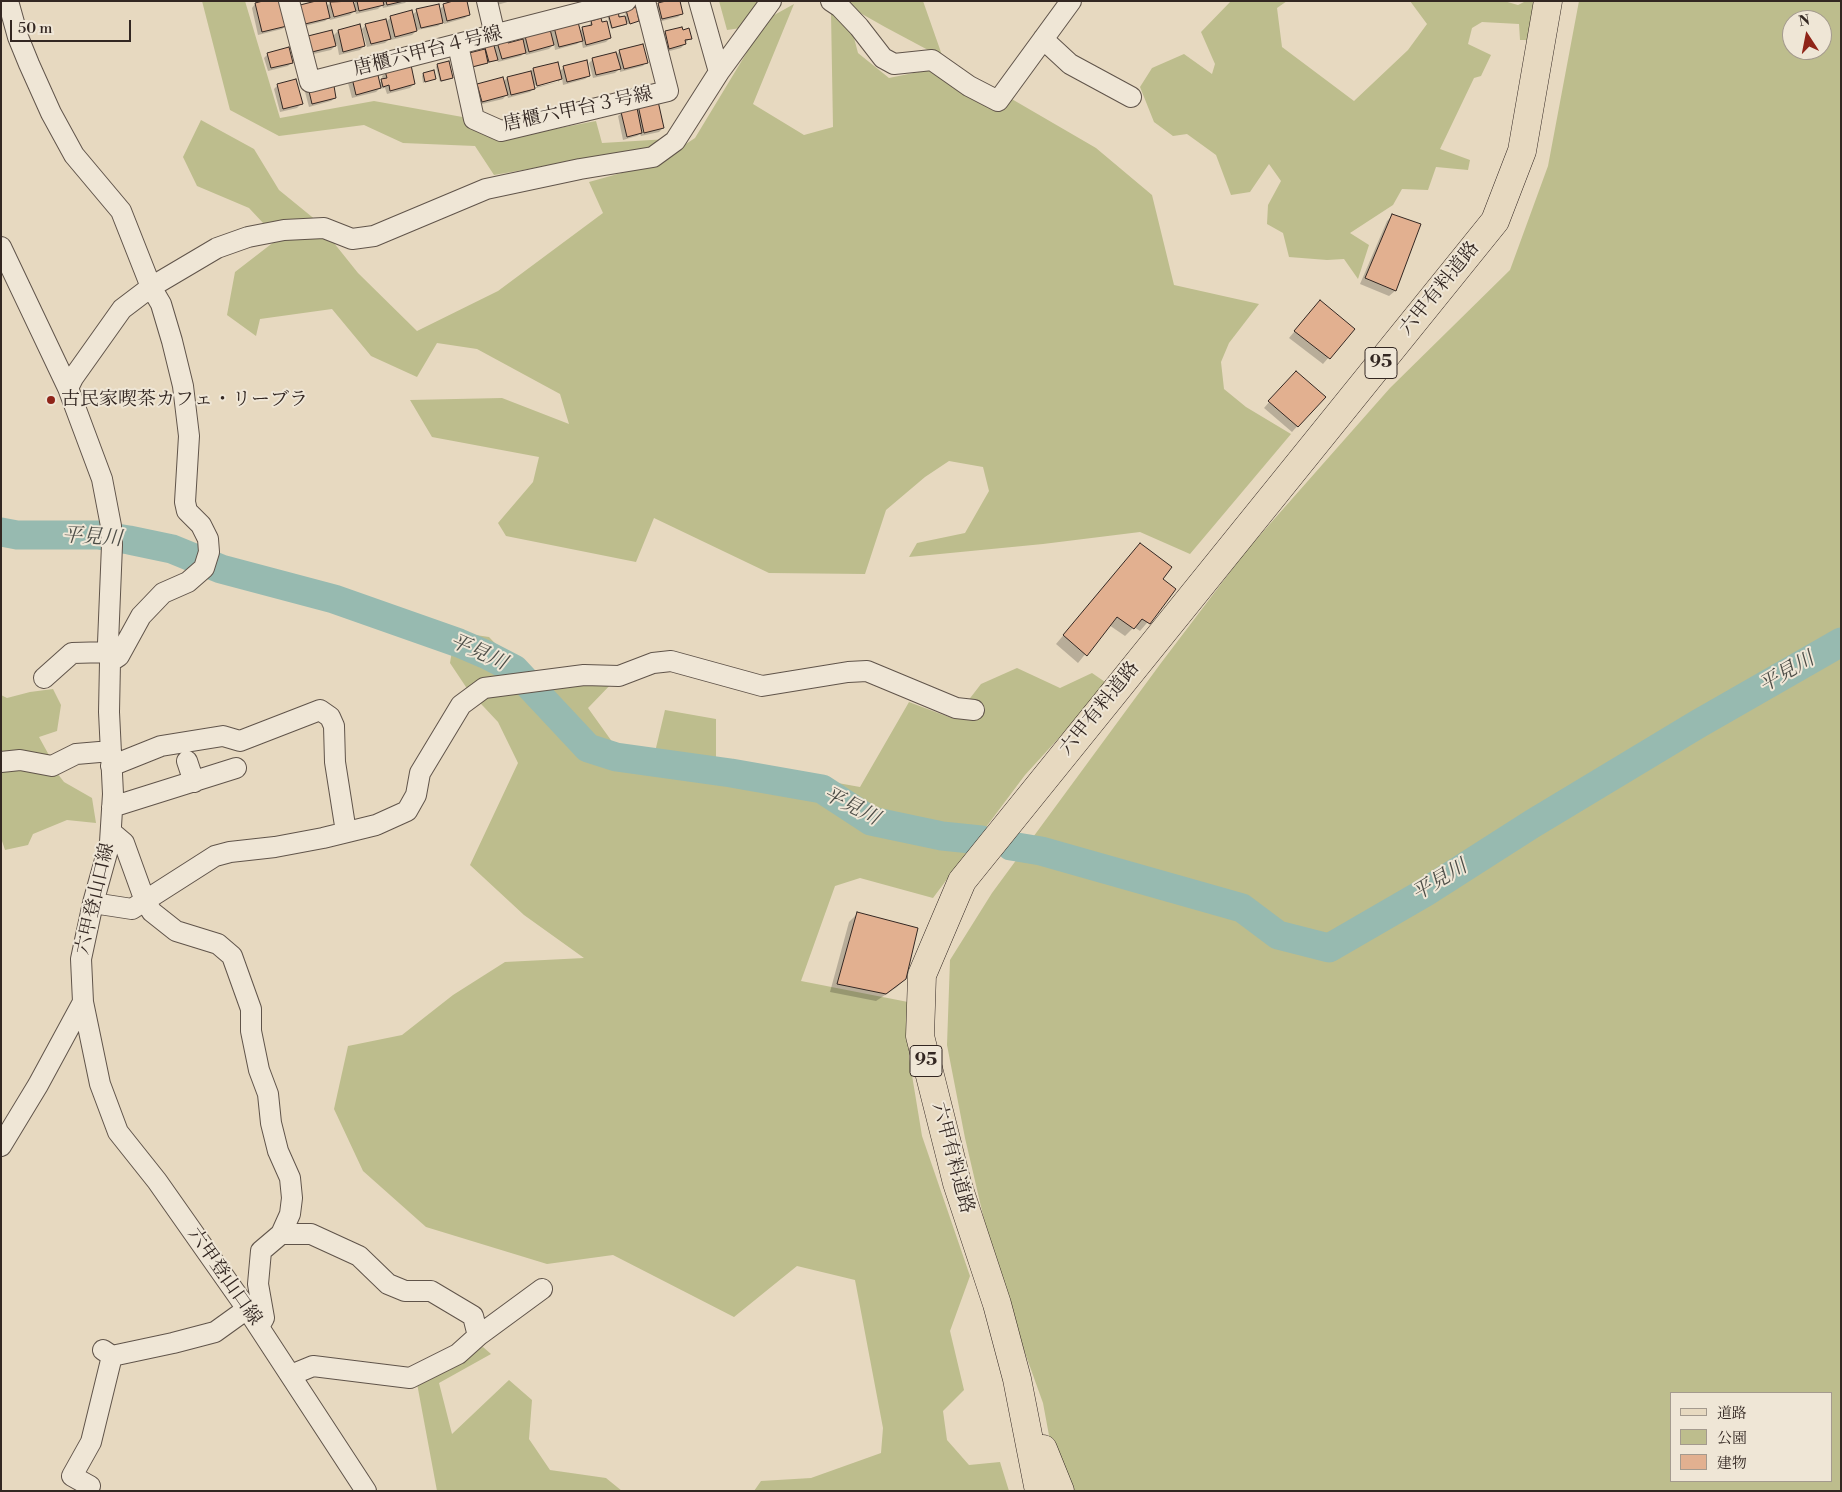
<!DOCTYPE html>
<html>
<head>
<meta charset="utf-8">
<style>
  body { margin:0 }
  #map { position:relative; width:1842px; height:1492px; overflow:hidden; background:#e7d9c0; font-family:"Libre Bodoni","Noto Serif JP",serif }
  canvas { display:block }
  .frame { position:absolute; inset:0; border:2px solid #332722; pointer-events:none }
  .legend { position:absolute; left:1670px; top:1392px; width:162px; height:90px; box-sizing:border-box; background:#efe6d6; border:1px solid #a49a8e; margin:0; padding:6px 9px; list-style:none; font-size:15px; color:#332722 }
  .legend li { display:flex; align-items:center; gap:10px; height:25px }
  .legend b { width:25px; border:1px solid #a49a8e }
  .north { position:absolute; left:1782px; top:10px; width:50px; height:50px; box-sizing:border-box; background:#efe6d6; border:1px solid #a49a8e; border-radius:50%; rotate:349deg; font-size:14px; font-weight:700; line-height:20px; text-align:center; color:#332722 }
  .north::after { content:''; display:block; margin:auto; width:18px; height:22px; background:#8f2418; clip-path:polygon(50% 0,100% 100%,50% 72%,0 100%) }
  .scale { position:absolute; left:10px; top:20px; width:121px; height:22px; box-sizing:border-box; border:2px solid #332722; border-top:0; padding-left:6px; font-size:15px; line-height:18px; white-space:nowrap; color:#332722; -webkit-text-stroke:4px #efe6d6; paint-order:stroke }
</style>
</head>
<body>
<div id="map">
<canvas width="1842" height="1492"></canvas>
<div class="frame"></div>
<ul class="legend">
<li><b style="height:6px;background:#e7d9c0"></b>道路</li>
<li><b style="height:14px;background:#bdbd8d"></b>公園</li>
<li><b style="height:14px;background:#e2b090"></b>建物</li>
</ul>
<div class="north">N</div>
<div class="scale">50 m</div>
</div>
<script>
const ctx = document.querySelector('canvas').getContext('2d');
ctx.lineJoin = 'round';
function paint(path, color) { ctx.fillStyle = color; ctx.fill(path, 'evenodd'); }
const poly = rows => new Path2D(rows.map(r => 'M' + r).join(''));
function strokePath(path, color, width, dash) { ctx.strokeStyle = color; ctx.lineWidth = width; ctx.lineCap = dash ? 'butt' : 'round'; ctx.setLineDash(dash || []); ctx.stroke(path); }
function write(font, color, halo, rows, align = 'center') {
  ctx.font = font + ' "Libre Bodoni","Noto Serif JP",serif'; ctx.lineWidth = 4; ctx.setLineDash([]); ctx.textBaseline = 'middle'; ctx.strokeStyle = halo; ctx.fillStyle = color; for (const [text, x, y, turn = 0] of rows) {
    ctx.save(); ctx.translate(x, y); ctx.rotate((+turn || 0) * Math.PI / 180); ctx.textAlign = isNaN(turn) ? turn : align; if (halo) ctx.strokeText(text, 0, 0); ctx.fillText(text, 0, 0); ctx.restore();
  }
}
paint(poly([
  [202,1,245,1,280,118,374,101,468,118,502,139,596,121,602,143,668,139,650,148,494,175,475,146,403,143,364,125,279,136,230,110],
  [719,1,766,1,741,28,727,30],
  [839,1,923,1,943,58,885,27],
  [1231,1,1287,1,1277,8,1282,47,1354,101,1408,50,1427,24,1410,1,1504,1,1518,5,1526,1,1534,1,1529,40,1520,40,1519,24,1482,22,1472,28,1468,44,1491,55,1481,76,1474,78,1440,149,1470,160,1468,170,1436,167,1428,190,1402,189,1393,205,1350,233,1369,245,1358,279,1344,259,1327,260,1289,257,1283,233,1267,224,1268,205,1281,181,1269,164,1250,192,1231,195,1216,155,1187,134,1173,136,1154,122,1140,87,1152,68,1184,54,1212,74,1215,64,1201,32],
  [1579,1,1841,1,1841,1491,1065,1491,1056,1473,1043,1403,997,1275,965,1138,947,1045,950,960,992,893,1161,663,1246,551,1390,388,1510,270,1548,166],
  [1792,20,1822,20,1822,50,1792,50],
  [1671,1393,1831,1393,1831,1481,1671,1481],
  [794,4,753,104,804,135,833,127,831,12,853,34,858,53,889,78,928,70,980,102,1010,98,1096,148,1152,195,1174,285,1259,304,1229,343,1221,362,1224,389,1246,407,1291,434,1190,554,1140,532,1043,544,909,557,917,543,965,533,989,491,983,467,949,461,925,477,886,510,865,574,769,573,654,518,636,562,506,536,498,523,533,482,539,457,432,437,410,400,502,398,569,424,560,394,477,349,437,343,417,377,371,356,332,309,260,319,256,336,227,315,235,272,279,238,330,238,358,273,417,331,498,291,603,213,589,182,657,163,695,138,767,19],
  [201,120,254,149,279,190,317,221,264,224,249,208,197,186,183,157],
  [455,632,489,637,535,685,615,680,588,708,613,743,655,752,665,710,716,719,716,761,860,787,909,702,954,719,981,684,1017,668,1060,688,1092,673,1108,684,1025,775,933,898,860,878,835,886,801,981,908,1002,909,1057,922,1136,970,1276,950,1331,964,1390,943,1411,947,1440,969,1465,1000,1462,1009,1491,754,1491,761,1481,811,1478,881,1453,883,1428,855,1280,797,1266,734,1317,613,1255,547,1264,426,1227,363,1171,334,1109,348,1046,402,1035,453,995,505,962,584,958,524,915,470,865,518,763,498,722,468,690,450,663],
  [53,689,61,705,57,731,39,737,50,757,1,755,1,695,7,698,30,692],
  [1,765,54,769,64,782,92,798,96,823,67,820,33,834,28,845,5,850,1,838],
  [483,1347,491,1354,439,1383,452,1434,509,1380,532,1400,529,1439,550,1470,606,1478,622,1491,437,1491,416,1378]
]), '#bdbd8d');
paint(poly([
  [330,1,352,1,353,4,356,1,407,1,405,3,383,8,382,5,378,9,356,14,355,10,350,15,330,20,329,17,325,21,301,27,326,7,330,3],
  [489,1,511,1,490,7],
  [255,4,286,26,282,29,258,35,252,8],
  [659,4,682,13,678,17,658,22,655,8],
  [444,5,469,14,465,18,444,24,443,21,438,26,417,30,412,35,391,40,391,37,385,43,367,47,362,29,366,25,385,23,391,17,412,15,417,11,439,10],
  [627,11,638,21,628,24,628,22,625,25,611,29,607,15,618,19,626,17,625,12],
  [591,22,610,38,606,42,583,48,581,40,577,44,555,50,554,44,549,49,526,55,525,52,521,56,498,62,497,59,495,61,471,68,484,51,483,47,493,47,498,43,507,44,522,40,526,37,550,33,555,29,579,32,583,28,588,27],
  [359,26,364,46,360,50,339,55,337,44,331,50,309,55,305,41,333,36,338,31],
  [665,32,690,38,681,48,666,52,662,36],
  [620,51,646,62,643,66,620,72,620,68,615,73,593,78,589,63,593,59,616,55],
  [268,54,292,62,288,66,268,71,264,58],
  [437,65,451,78,450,79,440,82,436,67],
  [564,67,589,76,585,79,563,85,562,78,558,82,558,79,531,86,531,88,558,82,533,89,530,92,508,98,507,94,503,99,478,105,474,89,478,85,503,82,507,78,530,72,533,69,559,72],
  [386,73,414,84,410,88,387,94,385,88,379,89,376,92,352,98,348,83,352,79,379,83,383,80,382,76],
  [423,74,434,78,423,83,422,76],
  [278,85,301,104,297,108,280,112,274,89],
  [309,88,328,89,335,98,331,101,309,107,305,92],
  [638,106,663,128,659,132,641,136,640,134,637,136,623,140,618,116,622,113],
  [1393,215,1395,291,1389,296,1360,284,1387,221],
  [1314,308,1353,329,1323,364,1289,338],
  [1290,378,1324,397,1292,432,1264,408],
  [1140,544,1162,579,1175,590,1140,631,1134,627,1125,636,1109,625,1078,663,1056,644],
  [857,914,905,979,897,987,876,1001,830,992,849,922]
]), '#0003');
strokePath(poly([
  [1,532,17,535,98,535,129,540,172,549,221,569,334,599,459,643,487,655,514,669,588,748,616,757,731,773,822,789,871,821,942,836,981,840],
  [1011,846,1041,851,1242,908,1278,935,1329,948,1424,893,1532,824,1698,724,1841,642]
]), '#97bab0', 29);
const building = poly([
  [263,1,281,1,287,26,262,32,255,3,263,1],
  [316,1,326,1,330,18,305,24,300,5,316,1],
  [353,1,356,11,334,17,330,2,353,1],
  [357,1,383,1,384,5,359,11,357,1],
  [386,1,404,1,387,5,386,1],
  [453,1,467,1,470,15,447,21,443,4,453,1],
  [666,1,680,1,683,14,662,19,658,3,666,1],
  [439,4,443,23,421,28,416,9,439,4],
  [636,7,639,21,630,24,626,10,636,7],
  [412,10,417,31,395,37,390,16,412,10],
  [618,10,619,17,625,16,627,24,612,28,608,13,618,10],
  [601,18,602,22,607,21,611,38,586,45,582,27,592,25,591,21,601,18],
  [386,19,391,39,371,44,365,24,386,19],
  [578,22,583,41,559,47,554,27,578,22],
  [360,24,365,46,343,52,338,30,360,24],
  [682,27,683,30,689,28,692,39,685,40,686,44,669,49,665,31,682,27],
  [550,29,554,45,529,52,525,36,550,29],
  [332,30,336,46,312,52,308,36,332,30],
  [507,39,508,43,523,39,526,53,502,59,497,42,507,39],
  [493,42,498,60,489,62,484,44,493,42],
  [643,44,648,63,624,69,619,50,643,44],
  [289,47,293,63,271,68,267,53,289,47],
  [485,49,488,63,472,67,469,53,485,49],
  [616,52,621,69,596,75,592,58,616,52],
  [587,60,590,76,567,82,563,66,587,60],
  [449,61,453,78,441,81,437,64,449,61],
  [558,62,562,79,537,86,533,68,558,62],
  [411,65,415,84,390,91,389,85,383,87,381,79,387,78,385,71,411,65],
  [434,70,436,79,425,82,423,73,434,70],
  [377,71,381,88,356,95,352,78,377,71],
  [531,71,535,89,511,95,507,77,531,71],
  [503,77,508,95,482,102,477,84,503,77],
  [296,79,303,104,283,109,277,84,296,79],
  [327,82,328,88,334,86,336,98,312,104,308,87,327,82],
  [658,101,664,128,644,133,638,105,658,101],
  [637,108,642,133,627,137,621,112,637,108],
  [1392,214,1421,224,1396,291,1365,278,1392,214],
  [1320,300,1355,329,1330,359,1294,331,1320,300],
  [1296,371,1326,397,1298,427,1268,401,1296,371],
  [1140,543,1172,567,1163,579,1176,589,1150,624,1142,619,1134,629,1117,617,1087,656,1063,635,1140,543],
  [857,912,918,928,906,979,886,994,837,984,857,912]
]);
paint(building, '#e2b090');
strokePath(building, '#332722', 1);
const minor = poly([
  [8,1,18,37,29,64,51,113,74,155,121,211,151,287,161,304,172,341,183,386,189,436,185,502,187,511,201,525,208,539,209,552,204,568,188,582,163,593,141,616,119,656,110,662],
  [289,1,310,82,626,1],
  [487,1,495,35],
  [699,1,719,72],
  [831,1,840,7,859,27,883,58,894,64,932,60,969,86,998,101,1071,1],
  [1043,39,1070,64,1131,97],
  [458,45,474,119,501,131,668,91,645,1],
  [1,247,68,388,102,479,111,526,112,545,108,643,110,662,109,712,113,794,110,842,93,903,81,959,83,1002,100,1084,118,1132,157,1181,247,1309,366,1491],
  [68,388,73,378,122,309,151,287,217,248,248,237,284,230,324,228,352,239,374,236,486,189,580,169,653,157,675,141,719,72,771,1],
  [44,678,72,653,109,652],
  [187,761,194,782],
  [1,762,20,760,52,766,76,754,111,751],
  [111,766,161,746,223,736,240,741,320,710,330,717,334,726,335,762,346,832],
  [112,807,236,768],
  [111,832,124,843,145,901,152,912,176,931,218,944,232,956,251,1009,251,1031,259,1070,268,1094,271,1123,278,1151,290,1178,292,1198,290,1214,281,1234,261,1251,258,1284,264,1318,259,1327],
  [93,903,132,909,215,856,230,852,275,847,323,838,376,825,407,811,416,795,420,773,461,705,484,688,584,675,619,676,653,663,671,661,762,686,848,672,867,671,956,708,974,710],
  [1,1146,38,1085,83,1002],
  [281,1234,311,1234,359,1256,388,1284,405,1291,431,1291,473,1316,478,1336],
  [103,1350,112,1356,173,1343,215,1332,247,1309],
  [291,1375,313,1366,410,1378,458,1354,478,1336,542,1289],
  [90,1486,72,1476,91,1442,112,1356]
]);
const primary = poly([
  [1043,1449,1060,1491],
  [1039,1491,1017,1379,997,1304,957,1183,920,1036,922,975,962,881,1495,221,1522,151,1548,1]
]);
strokePath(minor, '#60544a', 22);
strokePath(primary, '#332722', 29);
strokePath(minor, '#efe6d6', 20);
strokePath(primary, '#e7d9c0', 28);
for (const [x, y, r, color] of [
  [51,400,5,"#8f2418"]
]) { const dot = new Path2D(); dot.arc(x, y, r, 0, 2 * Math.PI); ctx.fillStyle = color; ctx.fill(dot); strokePath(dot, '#efe6d6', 2); }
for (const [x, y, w] of [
  [1381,363,32],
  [926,1061,32]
]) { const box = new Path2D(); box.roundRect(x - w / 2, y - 15.5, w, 31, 4); ctx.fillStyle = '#efe6d6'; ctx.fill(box); strokePath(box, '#332722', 1); }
write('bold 18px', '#332722', null, [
  ["95",1381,363],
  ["95",926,1061]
]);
write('19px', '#332722', '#efe6d6', [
  ["唐櫃六甲台４号線",428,52,-14],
  ["唐櫃六甲台３号線",578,110,-12],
  ["六甲有料道路",1440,289,-51],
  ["六甲有料道路",1100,709,-51],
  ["六甲登山口線",96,899,-77],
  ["六甲有料道路",952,1158,75],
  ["六甲登山口線",224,1277,55]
]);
write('19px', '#332722', '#efe6d6', [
  ["古民家喫茶カフェ・リーブラ",61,400]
], 'left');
write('italic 20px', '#4c4c46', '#efe6d6', [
  ["平見川",92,538,4],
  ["平見川",478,653,24],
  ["平見川",1787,673,-30],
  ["平見川",851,807,27],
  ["平見川",1440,881,-31]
]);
</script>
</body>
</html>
